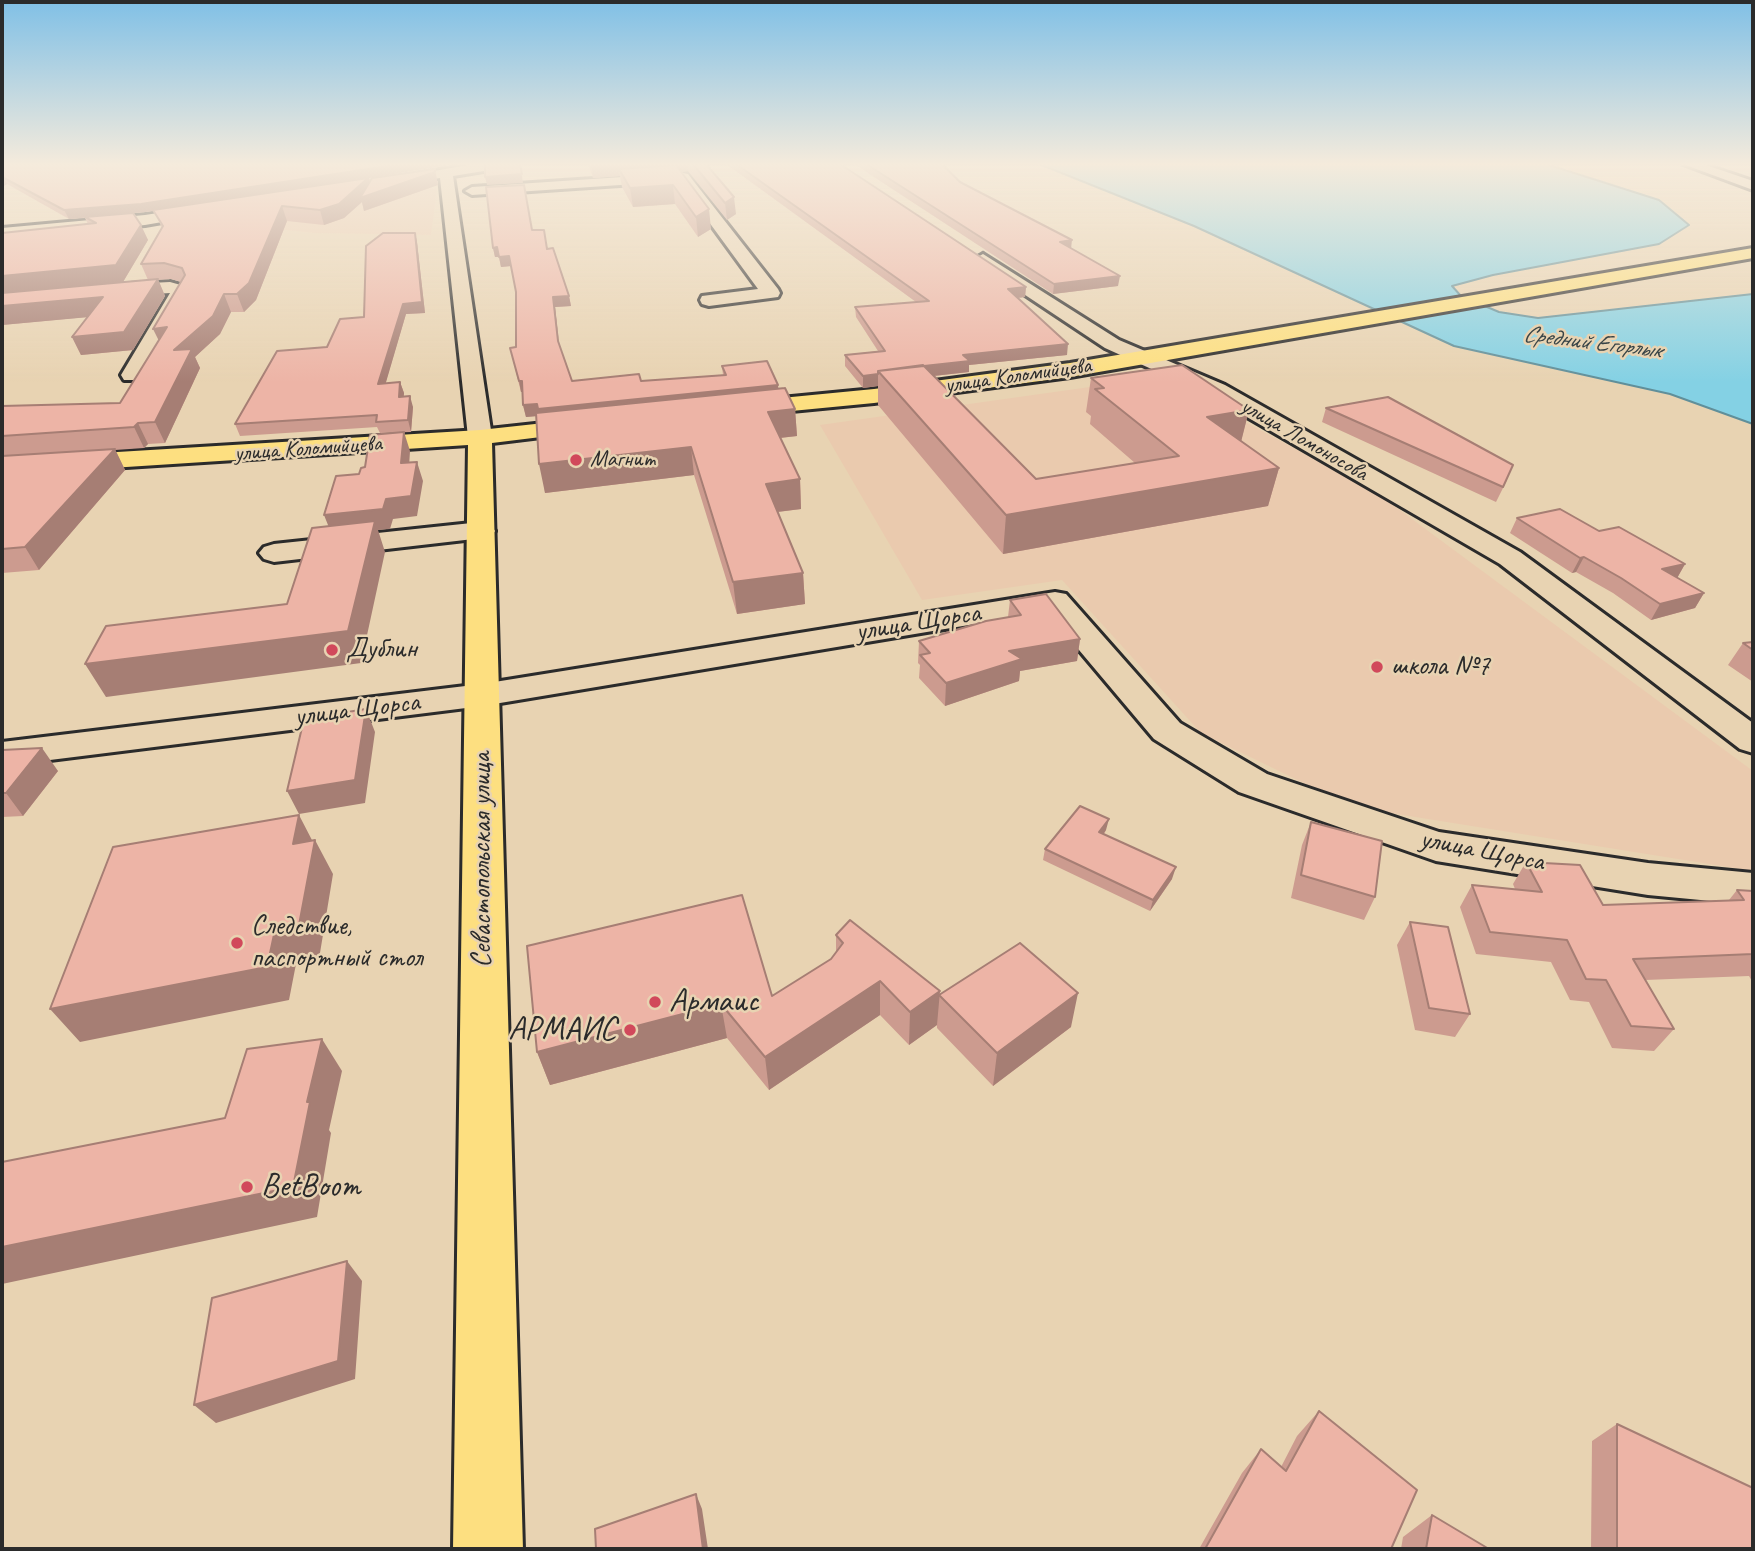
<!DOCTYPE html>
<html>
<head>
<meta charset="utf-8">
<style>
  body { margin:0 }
  #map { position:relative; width:1755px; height:1551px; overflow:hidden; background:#e8d3b2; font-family:Caveat,sans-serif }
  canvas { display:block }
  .frame { position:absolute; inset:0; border:4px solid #2b2b2b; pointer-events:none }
</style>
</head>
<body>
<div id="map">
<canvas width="1755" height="1551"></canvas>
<div class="frame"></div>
</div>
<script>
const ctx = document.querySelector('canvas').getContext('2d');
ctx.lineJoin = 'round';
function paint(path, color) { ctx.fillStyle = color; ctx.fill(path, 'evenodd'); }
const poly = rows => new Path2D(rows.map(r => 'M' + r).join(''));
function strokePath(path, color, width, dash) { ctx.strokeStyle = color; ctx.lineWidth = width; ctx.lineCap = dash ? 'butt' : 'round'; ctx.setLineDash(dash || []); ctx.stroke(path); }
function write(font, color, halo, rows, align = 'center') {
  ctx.font = font + ' Caveat,sans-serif'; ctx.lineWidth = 5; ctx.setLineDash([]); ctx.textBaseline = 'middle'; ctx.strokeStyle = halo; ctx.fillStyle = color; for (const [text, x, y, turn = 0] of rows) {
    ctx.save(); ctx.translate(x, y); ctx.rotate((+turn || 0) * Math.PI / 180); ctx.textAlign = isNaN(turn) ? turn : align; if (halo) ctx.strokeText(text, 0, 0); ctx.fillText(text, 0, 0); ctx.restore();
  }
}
paint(poly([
  [401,184,437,189,431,235,315,233,266,228,250,207],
  [1161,377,1374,491,1753,771,1753,871,1353,807,1201,733,1062,580,922,600,820,425]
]), '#eacaae');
const water = poly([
  [1039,164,1546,164,1659,200,1689,225,1659,244,1493,275,1452,286,1461,296,1499,312,1538,318,1753,294,1753,424,1670,394,1454,346,1194,226,1039,164]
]);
paint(water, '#84d1e4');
strokePath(water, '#608f9a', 2);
const minor = poly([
  [475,164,508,164,502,168,453,176,492,437,489,442,480,444,471,442,468,437,440,178,386,187,379,183,386,179,475,164],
  [1683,164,1703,164,1753,181,1753,190,1683,164],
  [683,173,688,174,778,289,780,293,778,297,709,306,702,304,700,300,702,296,758,289,679,181,472,195,465,191,472,187,683,173],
  [209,205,214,207,217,210,214,213,145,225,2,238,2,228,145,215,209,205],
  [983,254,1119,340,1225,385,1520,552,1753,723,1753,753,1740,749,1500,564,1209,395,1105,348,977,263,974,259,983,254],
  [170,282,188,287,190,291,140,380,124,380,121,375,170,293,110,297,101,291,110,285,170,282],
  [481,522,491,525,495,531,491,537,274,562,264,559,259,553,264,547,274,544,481,522],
  [1055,592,1066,594,1180,723,1267,774,1439,832,1648,863,1753,873,1753,905,1648,895,1436,861,1239,792,1154,739,1047,612,482,706,2,766,2,742,482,684,1055,592]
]);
const major = poly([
  [1753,248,1753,258,1070,377,874,403,740,416,732,414,728,409,732,404,740,402,874,389,1070,363,1753,248],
  [590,418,598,420,602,425,598,430,492,443,523,1549,453,1549,468,445,2,475,2,459,480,430,590,418]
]);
strokePath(minor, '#2b2b2b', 6);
strokePath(major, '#2b2b2b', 6);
paint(minor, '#e8d3b2');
paint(major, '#fddf80');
paint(poly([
  [2,164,454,164,369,178,370,182,438,181,438,185,364,211,362,202,344,218,324,225,287,221,256,300,244,312,231,312,220,334,195,357,200,368,165,443,148,444,144,448,115,450,125,470,39,570,2,573,2,406,120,403,159,341,181,282,171,279,158,280,165,296,133,350,81,355,72,337,87,317,2,325,88,224,85,218,69,219,7,184,2,187],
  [154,211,162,228,141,264,148,280,123,282,148,240,134,213],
  [588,164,706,164,736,214,727,220,688,171,681,172,711,229,698,237,675,204,633,207,622,187,620,176,593,178],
  [726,164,840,164,1026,287,1025,297,1018,298,1067,355,969,365,969,372,934,376,1036,479,1135,463,1090,424,1091,416,1086,412,1091,378,1249,410,1241,441,1279,468,1268,506,1003,554,878,405,878,386,863,388,845,366,845,355,878,351,856,317,855,307,916,302],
  [854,164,942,164,960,182,1071,248,1118,286,1053,294],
  [532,230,548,249,569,296,571,306,555,307,559,346,572,381,641,381,723,375,722,366,778,389,795,409,797,436,780,438,800,479,801,509,778,512,803,573,805,604,737,614,694,475,545,493,536,416,526,417,523,405,522,392,521,392,510,348,516,347,516,292,511,266,501,267,499,257,495,257,493,248],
  [415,233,417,242,425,313,406,314,385,384,400,382,404,393,403,397,413,407,411,432,380,433,377,427,240,436,235,424,364,317],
  [1326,408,1507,480,1496,502,1322,422],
  [1517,518,1599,531,1685,564,1677,578,1704,593,1695,608,1651,620,1613,593,1576,572,1572,573,1510,533],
  [1010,600,1080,639,1077,661,1020,671,1019,681,945,706,919,678,920,665,918,663,919,641,1008,617],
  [1753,642,1753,682,1728,665,1743,643],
  [2,750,58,771,23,816,2,817],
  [1311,822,1375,897,1364,920,1291,898,1302,845],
  [1106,830,1104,834,1172,879,1150,911,1043,860,1045,849],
  [1526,862,1603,905,1729,900,1737,890,1753,891,1753,983,1749,976,1645,980,1674,1029,1654,1051,1612,1048,1589,1002,1570,1000,1551,962,1476,954,1460,907,1472,885,1515,889,1513,884],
  [1410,922,1470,1014,1455,1037,1415,1030,1397,945],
  [836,935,940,991,939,994,1071,1027,993,1086,937,1028,937,1025,909,1045,880,1015,769,1090,727,1038,550,1085,537,1052,527,946,772,996,831,959,836,952],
  [1319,1411,1391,1549,1199,1549,1242,1473,1261,1449,1281,1467,1297,1436],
  [1617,1424,1753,1549,1591,1549,1592,1441],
  [1432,1515,1489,1549,1401,1549,1403,1537]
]), '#cc9b8f');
paint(poly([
  [400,164,454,164,369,178,373,191,435,169,438,185,364,211,362,202,344,218,324,225,320,210,368,178,145,212,69,219,64,210],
  [520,164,523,183,487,185,485,177],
  [591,164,687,164,688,171,623,176,619,169,620,176,593,178],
  [3,176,7,184,2,187,2,177],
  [673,185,675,204,633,207,630,188],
  [734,197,736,214,727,220,725,203],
  [282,206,287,221,256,300,244,312,237,294],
  [709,209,711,229,698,237,696,217],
  [141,225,148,240,123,282,2,293,2,276],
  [415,233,417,242,425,313,406,314,382,396,378,384],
  [1072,240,1071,249,1060,242],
  [497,247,499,257,495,257,493,248],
  [509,256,511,266,501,267,499,257],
  [1120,276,1118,286,1053,294,1054,284],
  [158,279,165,296,133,350,81,355,72,337],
  [1026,287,1025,297,1008,299,1008,289],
  [224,294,231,312,220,334,195,357,200,368,165,443,155,422,174,350],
  [569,296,571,306,555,307,560,352,553,297],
  [103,297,111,315,2,325,2,306],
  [167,327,162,347,153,329],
  [1068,344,1067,355,969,365,969,372,906,379,881,374,963,355],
  [878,374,878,386,863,388,863,376],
  [519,381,522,381,525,392,521,392],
  [400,382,404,393,403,409,399,397],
  [778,385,779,396,526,417,523,405],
  [410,396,413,407,411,432,408,420],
  [795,409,797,436,770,439,768,412],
  [1249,410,1240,446,1207,417],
  [138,423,148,444,144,448,134,427],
  [404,432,410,451,408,483,401,463],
  [691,447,694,475,545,493,539,464],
  [115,449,125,470,39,570,25,547],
  [417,462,423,481,417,516,393,519,390,529,378,530,385,552,361,663,106,697,85,664,348,631,332,535,324,515,386,499],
  [1279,468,1268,506,1003,554,1006,515],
  [800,479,801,509,768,513,766,484],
  [1584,557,1576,572,1572,573,1580,558],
  [1685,564,1676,580,1662,569],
  [803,573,805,604,737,614,733,582],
  [1704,593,1695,608,1651,620,1660,604],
  [1080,639,1077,661,1020,671,1019,681,945,706,946,683,1009,651],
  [366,709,375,732,365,803,299,814,287,791],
  [42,748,58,771,23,816,6,793],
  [299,815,314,844,315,840,333,874,319,959,296,964,289,1000,80,1042,50,1009,293,844],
  [1109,819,1106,830,1097,843,1099,832],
  [1176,867,1172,879,1150,911,1153,900],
  [880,981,880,1015,769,1090,765,1057],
  [940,991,937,1025,909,1045,910,1012],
  [1078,993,1071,1027,993,1086,997,1053],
  [721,1004,727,1038,550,1085,537,1052],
  [322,1039,342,1071,329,1130,331,1133,317,1217,2,1284,2,1247,307,1102],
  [347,1261,362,1281,355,1379,216,1423,194,1405],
  [696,1494,702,1509,708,1549,703,1549]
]), '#a67e74');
const building = poly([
  [2,164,400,164,141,204,64,210,2,177,2,164],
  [489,164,520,164,522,174,485,177,485,165,489,164],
  [693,164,706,164,734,197,725,203,693,164],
  [736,164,840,164,1026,287,1008,289,1068,344,963,355,970,361,878,371,878,374,863,376,845,355,885,351,855,307,929,301,736,164],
  [866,164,942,164,960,182,1072,240,1060,242,1120,276,1054,284,866,164],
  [676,165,709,209,696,217,673,185,630,188,619,169,676,165],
  [435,169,435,172,360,198,372,178,435,169],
  [368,178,339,204,320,210,282,206,249,283,237,294,224,294,213,316,174,350,192,349,155,422,138,423,134,427,2,436,2,406,120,403,167,327,153,329,185,275,182,268,164,263,141,264,163,226,153,210,368,178],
  [524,185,532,230,544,230,547,249,553,248,569,296,553,297,558,341,572,381,639,374,641,381,726,375,722,366,767,361,778,385,538,409,537,404,523,405,522,381,519,381,510,348,516,347,516,292,509,256,499,257,497,247,493,248,486,187,524,185],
  [133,213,141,225,116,265,2,276,2,233,96,223,85,217,133,213],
  [383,233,415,233,422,302,403,304,378,384,400,382,399,397,410,396,408,420,376,422,377,415,235,424,277,351,327,347,340,319,364,317,366,246,383,233],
  [158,279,124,332,72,337,103,297,2,306,2,293,158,279],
  [923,365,1036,479,1179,456,1095,389,1104,388,1091,378,1182,365,1249,410,1207,417,1279,468,1006,515,878,371,923,365],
  [785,388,795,409,768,412,800,479,766,484,803,573,733,582,691,447,539,464,536,413,785,388],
  [1388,397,1513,465,1503,487,1326,408,1388,397],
  [404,432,401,463,417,462,411,496,386,499,383,509,324,515,336,476,359,474,361,468,365,467,370,435,404,432],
  [115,449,25,547,2,549,2,456,115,449],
  [1560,509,1599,531,1619,527,1685,564,1662,569,1704,593,1660,604,1621,578,1584,557,1580,558,1517,518,1560,509],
  [375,521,348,631,85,664,106,626,287,604,312,528,375,521],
  [1046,594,1080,639,1009,651,1022,659,946,683,920,655,930,653,919,641,986,621,1021,615,1010,600,1046,594],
  [1753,642,1753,650,1743,643,1753,642],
  [366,709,355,780,287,791,304,719,366,709],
  [42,748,6,793,2,793,2,750,42,748],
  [1080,806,1109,819,1099,832,1176,867,1153,900,1045,849,1080,806],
  [299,815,293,844,315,840,299,925,275,930,267,967,50,1009,113,847,299,815],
  [1311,822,1382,841,1375,897,1301,875,1311,822],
  [1526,862,1580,865,1603,905,1744,900,1737,890,1753,891,1753,954,1633,959,1674,1029,1631,1026,1606,980,1586,979,1567,940,1490,932,1472,885,1542,892,1526,862],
  [742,895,772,996,831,959,843,943,836,935,850,920,940,991,910,1012,880,981,765,1057,721,1004,537,1052,527,946,742,895],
  [1410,922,1448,927,1470,1014,1429,1008,1410,922],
  [1020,943,1078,993,997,1053,939,995,1020,943],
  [322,1039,307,1102,310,1102,293,1187,2,1247,2,1162,225,1118,247,1049,322,1039],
  [347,1261,338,1361,194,1405,212,1298,347,1261],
  [1319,1411,1417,1490,1391,1549,1205,1549,1261,1449,1286,1471,1319,1411],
  [1617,1424,1753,1488,1753,1549,1617,1549,1617,1424],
  [696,1494,703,1549,596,1549,595,1529,696,1494],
  [1432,1515,1489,1549,1426,1549,1432,1515]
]);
paint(building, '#edb4a6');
strokePath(building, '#a67e74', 2);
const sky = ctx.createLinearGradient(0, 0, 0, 382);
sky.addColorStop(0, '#80c0e6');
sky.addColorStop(0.43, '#f5ebdc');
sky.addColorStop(1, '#f5ebdc00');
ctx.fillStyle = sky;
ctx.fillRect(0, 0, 1755, 382);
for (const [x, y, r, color] of [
  [576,460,7,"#d1495b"],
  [332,650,7,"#d1495b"],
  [1377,667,7,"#d1495b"],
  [237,943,7,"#d1495b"],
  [655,1002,7,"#d1495b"],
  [630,1030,7,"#d1495b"],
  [247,1187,7,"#d1495b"]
]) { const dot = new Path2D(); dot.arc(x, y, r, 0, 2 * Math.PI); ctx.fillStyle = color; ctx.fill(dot); strokePath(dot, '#e8d3b2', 2.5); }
write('23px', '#2b2b2b', '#e8d3b2', [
  ["улица Коломийцева",1018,376,-8],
  ["улица Ломоносова",1304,440,30],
  ["улица Коломийцева",308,449,-4]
]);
write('23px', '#2b2b2b', '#e8d3b2', [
  ["Магнит",590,460]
], 'left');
write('italic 24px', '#384447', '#e8d3b2', [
  ["Средний Егорлык",1592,343,7]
]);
write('28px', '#2b2b2b', '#e8d3b2', [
  ["улица Щорса",918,623,-9],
  ["улица Щорса",357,710,-7],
  ["улица Щорса",1482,851,11],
  ["Севастопольская улица",483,860,-90]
]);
write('28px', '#2b2b2b', '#e8d3b2', [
  ["Дублин",346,650],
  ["школа №7",1391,667],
  ["Следствие,",251,927],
  ["паспортный стол",251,959]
], 'left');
write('33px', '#2b2b2b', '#e8d3b2', [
  ["Армаис",669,1002],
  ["АРМАИС",616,1030,"right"],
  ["BetBoom",261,1187]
], 'left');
</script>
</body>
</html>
